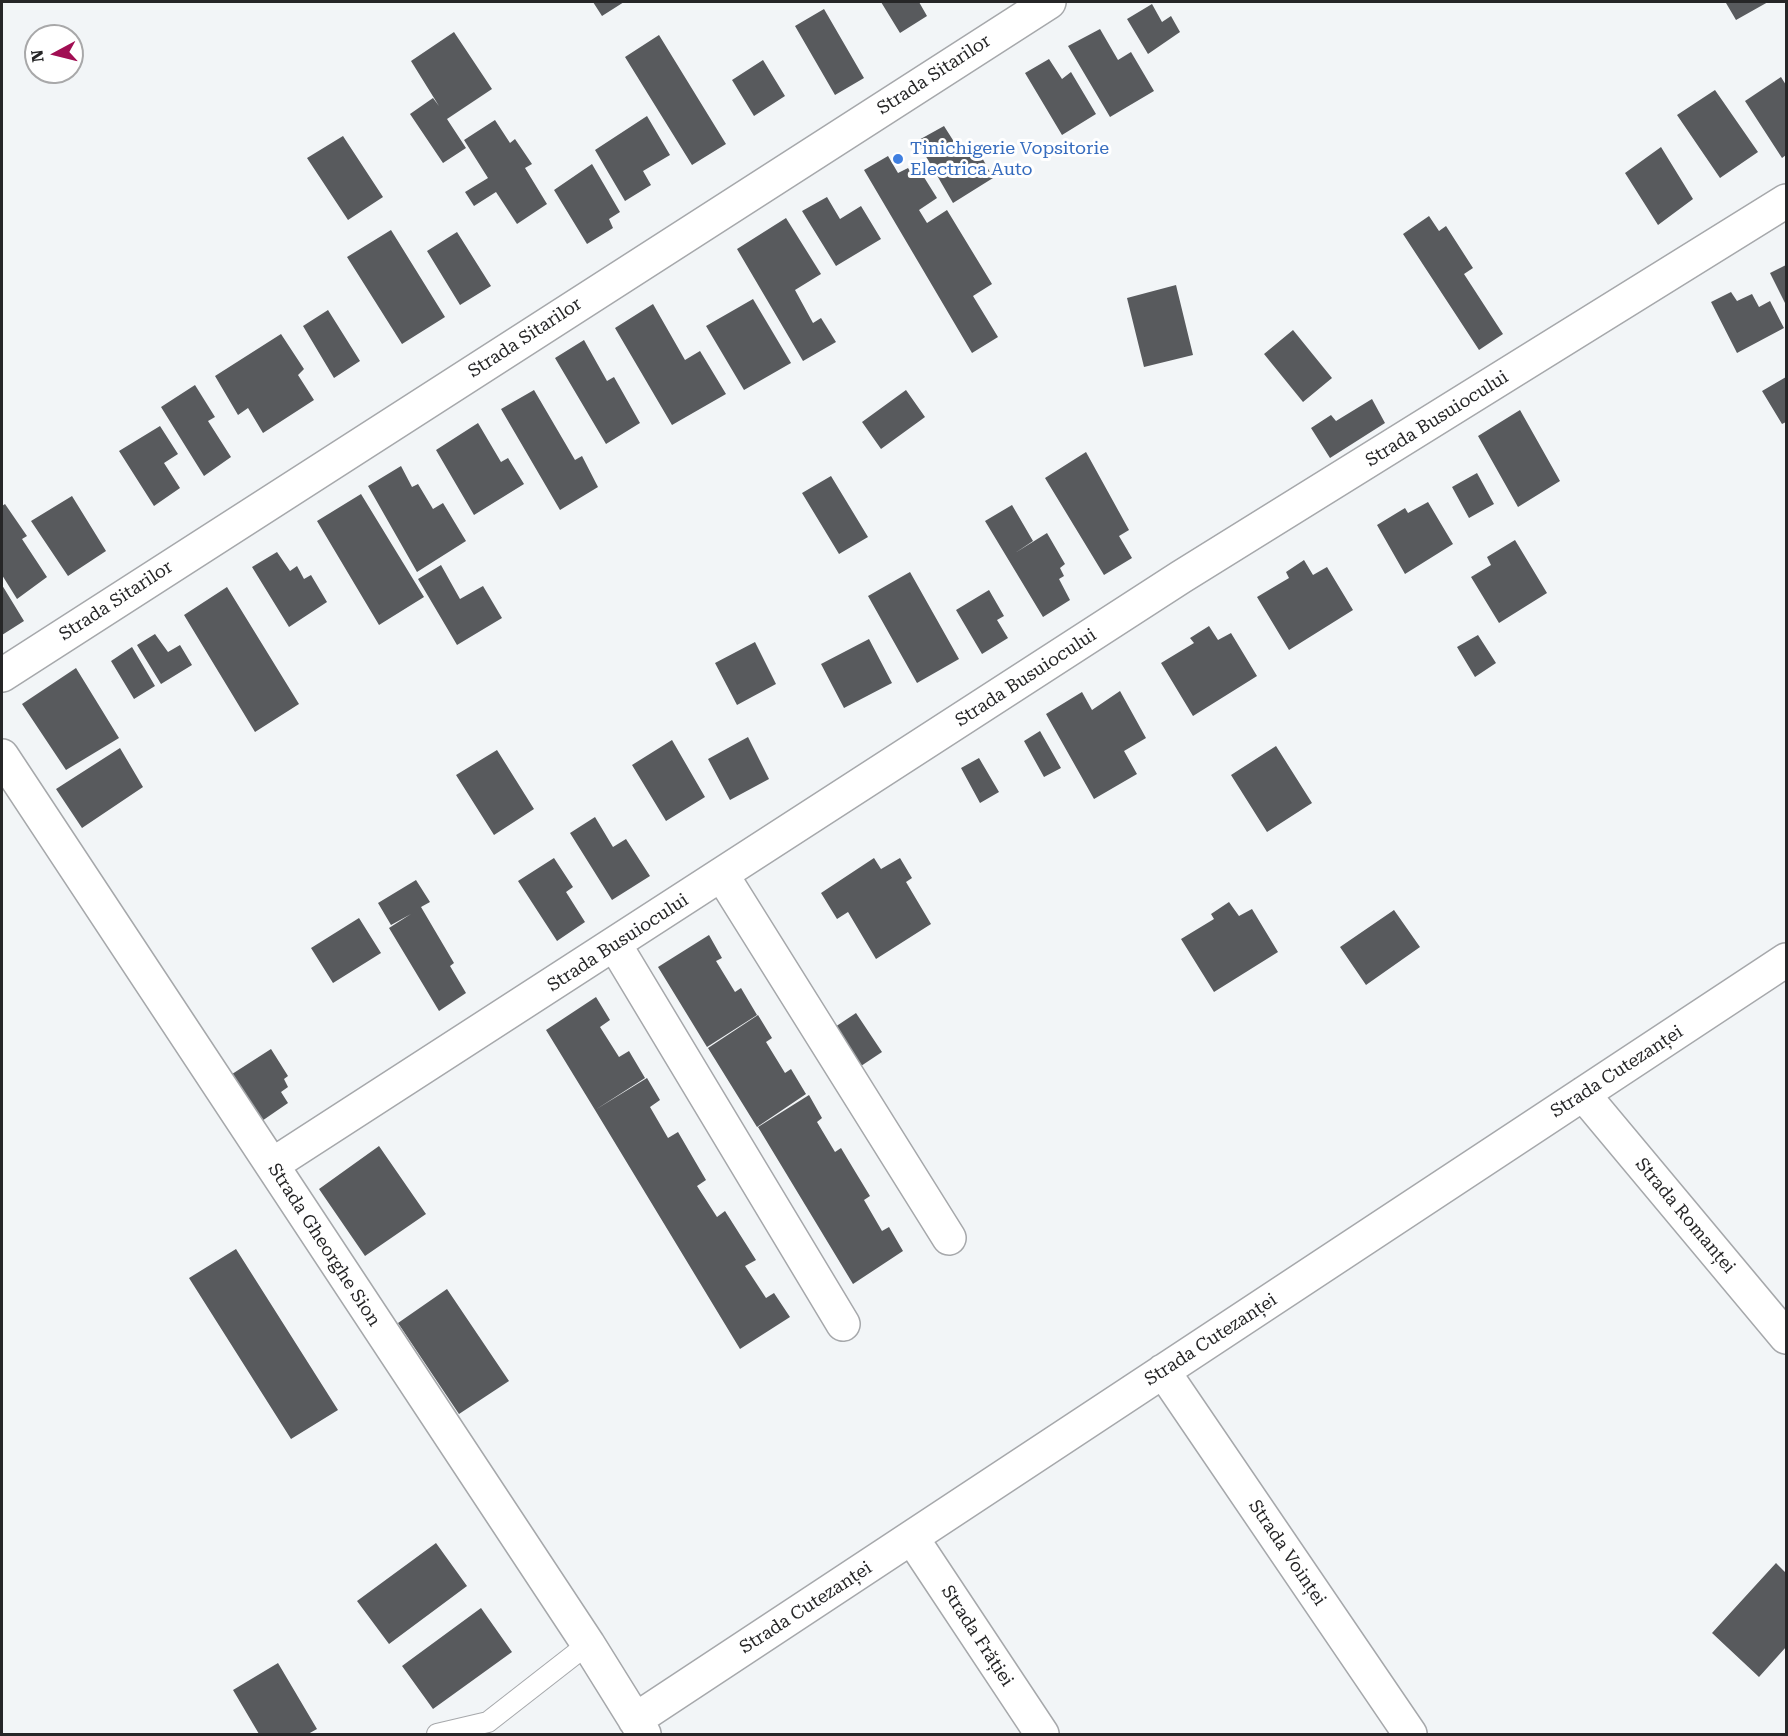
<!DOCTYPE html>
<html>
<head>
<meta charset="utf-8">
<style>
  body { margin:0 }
  #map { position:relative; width:1788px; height:1736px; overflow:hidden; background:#f2f5f7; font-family:"Roboto Serif",serif }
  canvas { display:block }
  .frame { position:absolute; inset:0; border:3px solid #262627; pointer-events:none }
  .north { position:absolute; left:24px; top:24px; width:60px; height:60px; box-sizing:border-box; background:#fff; border:2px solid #a8a8a9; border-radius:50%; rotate:263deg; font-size:16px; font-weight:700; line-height:24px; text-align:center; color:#262627 }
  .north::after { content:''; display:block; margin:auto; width:21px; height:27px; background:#a10e53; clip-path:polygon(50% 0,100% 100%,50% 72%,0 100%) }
</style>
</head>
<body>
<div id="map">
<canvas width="1788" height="1736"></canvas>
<div class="frame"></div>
<div class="north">N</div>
</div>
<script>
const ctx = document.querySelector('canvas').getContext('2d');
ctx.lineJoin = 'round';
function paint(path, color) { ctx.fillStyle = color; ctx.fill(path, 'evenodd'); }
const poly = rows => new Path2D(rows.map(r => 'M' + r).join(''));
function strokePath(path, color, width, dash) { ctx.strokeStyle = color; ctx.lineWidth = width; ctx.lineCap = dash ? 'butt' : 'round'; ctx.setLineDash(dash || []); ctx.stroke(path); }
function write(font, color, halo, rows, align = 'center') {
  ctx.font = font + ' "Roboto Serif",serif'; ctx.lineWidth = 6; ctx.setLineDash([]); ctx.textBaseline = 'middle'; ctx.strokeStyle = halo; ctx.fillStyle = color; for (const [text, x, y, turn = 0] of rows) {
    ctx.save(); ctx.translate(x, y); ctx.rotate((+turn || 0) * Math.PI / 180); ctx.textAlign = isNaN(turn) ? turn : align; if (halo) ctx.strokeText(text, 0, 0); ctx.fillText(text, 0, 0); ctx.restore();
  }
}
paint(poly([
  [593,2,624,2,602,16],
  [881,2,919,2,927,16,900,33],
  [1728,2,1768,2,1736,20,1726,3],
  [1152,4,1162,22,1171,16,1180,32,1148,54,1127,19],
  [824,9,864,78,835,95,795,26],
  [1100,29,1118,60,1131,52,1154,91,1110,117,1068,46],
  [454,32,492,89,447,119,466,148,443,163,410,114,433,98,439,106,411,61],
  [659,35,726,144,692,165,625,57],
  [1049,59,1062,79,1071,72,1096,114,1062,135,1025,73],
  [763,60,785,96,754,116,732,80],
  [1781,77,1786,85,1786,155,1782,158,1745,101],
  [1715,90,1758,152,1720,178,1677,115],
  [647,116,670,155,643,171,651,185,625,201,595,150],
  [495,120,510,143,515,139,532,164,525,168,547,204,517,224,496,192,474,206,465,192,488,178,464,140],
  [944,126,958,148,965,143,972,153,978,150,993,178,953,203,917,141],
  [343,136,383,197,348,220,307,158],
  [1661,147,1693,199,1658,225,1625,173],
  [888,156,898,173,908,168,914,178,922,174,937,198,919,210,927,223,947,210,992,284,973,296,998,337,972,353,864,170],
  [592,164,620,212,609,219,613,228,587,244,554,190],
  [827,197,840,219,861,206,881,239,836,266,802,211],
  [1429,216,1439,231,1446,226,1473,268,1464,274,1503,334,1479,350,1403,234],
  [786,218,821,274,795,290,813,323,821,318,836,342,803,361,737,249],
  [391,230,445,317,402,344,347,257],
  [457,232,491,286,460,305,427,251],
  [1786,265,1786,305,1770,273],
  [1176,285,1193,355,1144,367,1127,298],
  [1731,292,1737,301,1752,294,1759,307,1770,301,1784,328,1737,353,1711,302],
  [753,299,791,363,744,390,706,326],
  [653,304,685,360,700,351,726,394,672,425,615,328],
  [328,310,360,361,334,378,303,326],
  [1293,330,1332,378,1303,402,1264,354],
  [281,334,304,369,298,375,314,400,263,433,248,408,238,415,215,376],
  [584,340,607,381,614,377,640,423,606,444,555,358],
  [1786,377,1786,422,1782,424,1762,391],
  [195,385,215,417,208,421,231,457,204,476,161,407],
  [534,390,575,460,582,456,598,487,560,510,501,409],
  [906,390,925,417,881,449,862,422],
  [1372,399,1385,423,1330,458,1311,428,1331,415,1336,421],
  [1520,410,1560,481,1518,507,1478,436],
  [478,423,501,462,508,458,524,484,474,515,436,450],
  [160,426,178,454,164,463,180,488,154,506,119,451],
  [1086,452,1129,530,1119,536,1132,558,1104,575,1045,478],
  [401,466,412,487,418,484,433,509,443,503,466,541,417,572,368,486],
  [1477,473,1494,504,1469,518,1452,487],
  [831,476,868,537,839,554,802,493],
  [361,494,424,597,379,625,317,521],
  [72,496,106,551,68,576,31,521],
  [1428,502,1453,544,1405,574,1377,525,1405,508,1408,513],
  [5,504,27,536,22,539,47,577,17,599,2,575,2,506],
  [1012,505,1033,541,1015,553,1047,533,1065,564,1060,568,1064,576,1059,579,1070,600,1043,617,985,521],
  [1515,540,1547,593,1499,623,1471,577,1491,565,1487,557],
  [277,552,290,571,297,566,304,579,311,575,327,602,289,627,252,567],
  [1304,560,1313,575,1327,567,1353,610,1289,650,1257,597,1289,578,1286,572],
  [441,565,460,599,483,586,502,618,457,645,418,579],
  [910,572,959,659,917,683,868,596],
  [2,585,24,621,2,635],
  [227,587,299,704,255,732,184,615],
  [989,590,1004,616,997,620,1008,638,982,654,956,610],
  [1209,626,1218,640,1231,633,1257,676,1193,716,1161,663,1194,643,1190,638],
  [155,634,168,652,180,645,192,665,161,684,137,645],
  [1478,635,1496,663,1475,677,1457,647],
  [869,639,892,683,844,708,821,664],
  [755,642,776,684,737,705,715,663],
  [132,647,155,686,134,699,111,661],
  [76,668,119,738,66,770,22,704],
  [1120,691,1146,738,1124,751,1137,774,1094,799,1046,714,1082,692,1092,710],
  [1040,731,1061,768,1044,777,1024,741],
  [748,737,769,779,730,800,708,759],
  [672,740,705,797,666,821,632,765],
  [1276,746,1312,803,1267,832,1231,775],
  [120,748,143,787,82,828,56,789],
  [497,750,534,809,494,835,456,775],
  [979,758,999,792,980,803,961,768],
  [595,817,613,847,626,839,650,876,612,900,570,833],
  [554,858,573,887,566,892,585,922,557,941,518,881],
  [874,858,881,869,900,858,912,878,906,882,931,924,876,959,848,912,837,919,821,893],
  [416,880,430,902,421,907,454,963,450,966,466,993,439,1011,389,928,411,914,391,925,378,903],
  [1229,902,1239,916,1252,909,1278,952,1214,992,1181,939,1214,919,1211,914],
  [1394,910,1420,947,1366,985,1340,947],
  [359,918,381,953,333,983,311,948],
  [709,935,722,958,716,961,735,992,741,988,757,1015,707,1047,658,967],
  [596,997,610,1020,600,1027,619,1057,629,1051,645,1078,595,1110,546,1030],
  [856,1013,882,1052,858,1068,832,1029],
  [758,1015,772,1038,766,1042,785,1073,791,1069,806,1094,757,1127,708,1048],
  [271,1049,288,1076,284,1079,288,1087,281,1092,288,1103,259,1123,229,1076],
  [647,1078,660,1100,650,1107,668,1138,678,1132,706,1180,697,1186,717,1217,725,1211,756,1260,745,1266,766,1298,774,1293,790,1317,740,1349,595,1110],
  [809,1095,822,1118,817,1122,835,1152,841,1148,856,1173,870,1196,864,1200,882,1231,889,1227,903,1251,853,1284,758,1127],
  [379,1146,426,1214,365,1256,319,1189],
  [236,1249,338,1410,291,1439,189,1278],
  [447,1289,509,1381,459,1414,398,1323],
  [436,1543,467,1586,389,1644,357,1601],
  [1776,1563,1786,1573,1786,1647,1759,1677,1712,1633],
  [481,1608,512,1652,433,1709,402,1666],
  [278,1663,317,1729,308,1734,259,1734,233,1690]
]), '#585a5d');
const service = poly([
  [437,1734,488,1722,588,1644]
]);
const minor = poly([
  [2,675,1049,2],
  [2,756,588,1644,644,1734],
  [722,875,949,1238],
  [615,945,843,1324],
  [1583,1094,1786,1337],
  [272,1165,1181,577,1786,201],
  [1163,1371,1410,1734],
  [912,1538,1042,1734],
  [635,1720,1786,960]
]);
strokePath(service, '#a6a8ab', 22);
strokePath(minor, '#a6a8ab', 36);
strokePath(service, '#fff', 20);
strokePath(minor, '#fff', 33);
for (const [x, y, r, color] of [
  [898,159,6,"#3f7fe0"]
]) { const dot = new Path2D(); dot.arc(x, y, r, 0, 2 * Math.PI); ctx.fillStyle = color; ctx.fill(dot); strokePath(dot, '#fff', 2); }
write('18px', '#262627', '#fff', [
  ["Strada Sitarilor",934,75,-33],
  ["Strada Sitarilor",525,338,-33],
  ["Strada Busuiocului",1437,419,-32],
  ["Strada Sitarilor",116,601,-33],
  ["Strada Busuiocului",1026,678,-33],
  ["Strada Busuiocului",618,943,-33],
  ["Strada Cutezanței",1617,1072,-33],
  ["Strada Romanței",1685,1216,50],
  ["Strada Gheorghe Sion",324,1245,57],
  ["Strada Cutezanței",1211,1340,-33],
  ["Strada Voinței",1287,1553,56],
  ["Strada Cutezanței",806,1608,-33],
  ["Strada Frăției",977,1636,57]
]);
write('18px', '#366cbe', '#fff', [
  ["Tinichigerie Vopsitorie",910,149],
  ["Electrica Auto",910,170]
], 'left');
</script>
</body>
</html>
